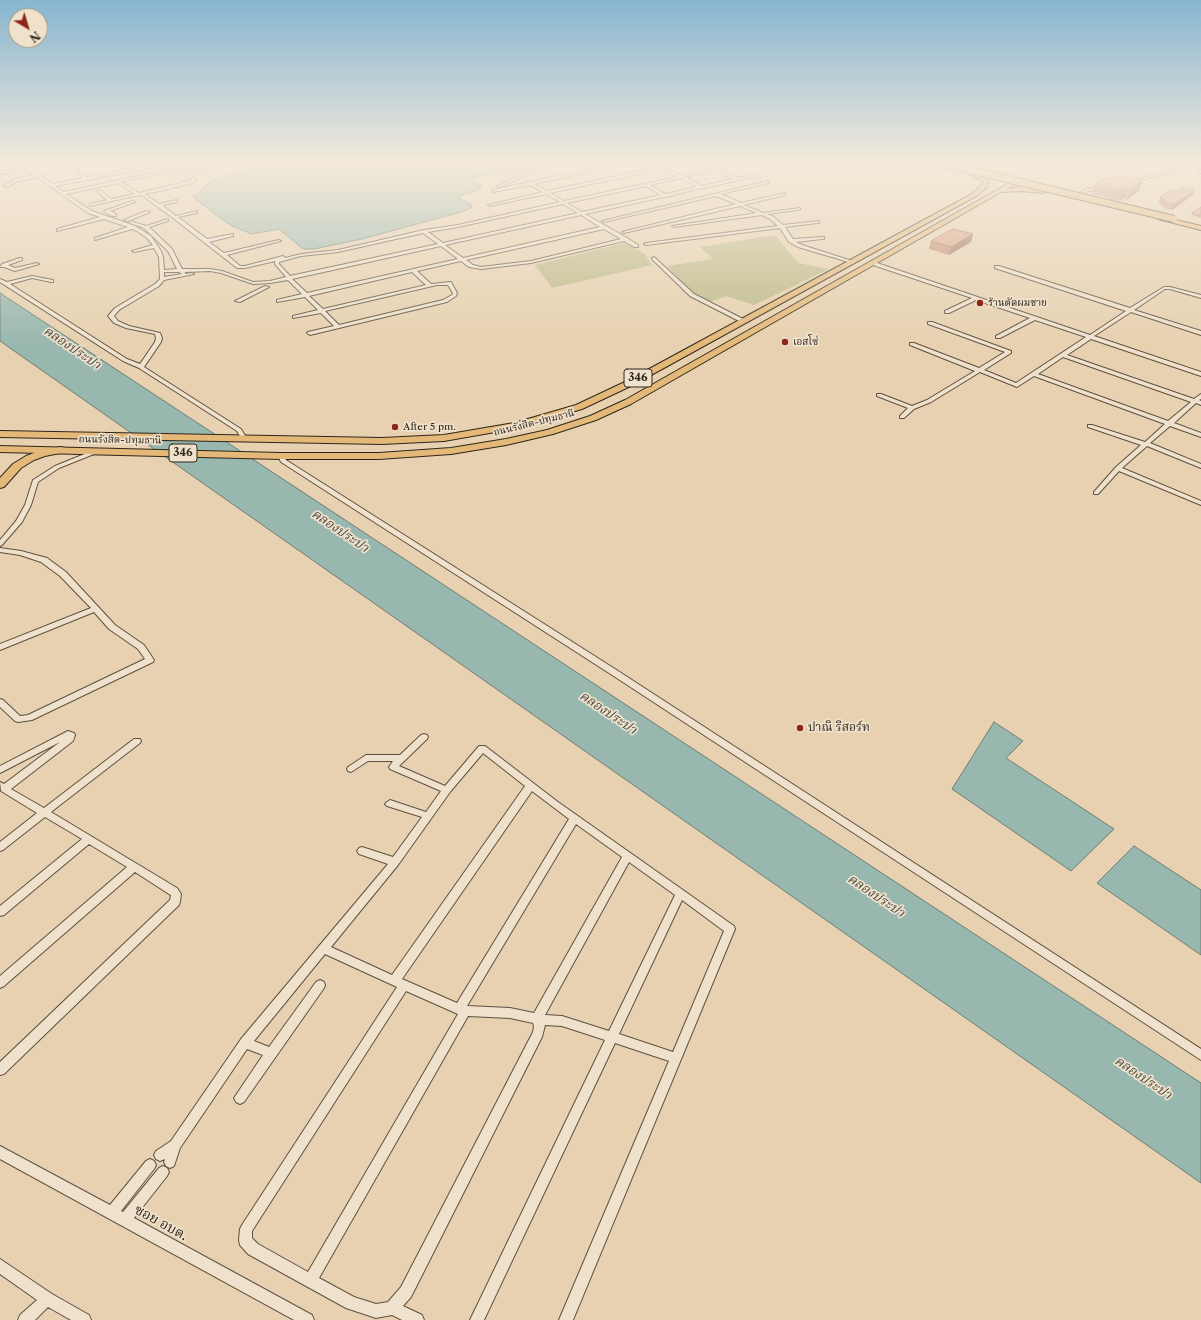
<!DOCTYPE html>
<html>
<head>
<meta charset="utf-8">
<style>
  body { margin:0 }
  #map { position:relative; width:1201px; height:1320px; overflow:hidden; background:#e7d1b0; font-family:"Libre Caslon Text",serif }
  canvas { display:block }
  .north { position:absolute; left:8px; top:8px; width:40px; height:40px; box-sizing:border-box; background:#efe1cc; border:1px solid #a29685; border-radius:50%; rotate:142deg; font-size:11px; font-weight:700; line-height:16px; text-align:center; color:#2e261b }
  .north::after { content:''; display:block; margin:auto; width:14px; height:18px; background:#8f2418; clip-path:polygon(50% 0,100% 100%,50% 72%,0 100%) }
</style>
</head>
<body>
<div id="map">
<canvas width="1201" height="1320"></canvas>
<div class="north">N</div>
</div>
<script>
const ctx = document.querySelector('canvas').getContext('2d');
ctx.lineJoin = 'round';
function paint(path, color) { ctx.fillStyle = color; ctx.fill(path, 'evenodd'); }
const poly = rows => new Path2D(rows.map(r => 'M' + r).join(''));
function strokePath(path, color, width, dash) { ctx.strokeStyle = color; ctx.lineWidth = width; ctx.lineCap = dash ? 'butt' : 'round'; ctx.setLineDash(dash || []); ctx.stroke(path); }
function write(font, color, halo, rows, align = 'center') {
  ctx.font = font + ' "Libre Caslon Text","Noto Serif Thai",serif'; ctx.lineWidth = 3.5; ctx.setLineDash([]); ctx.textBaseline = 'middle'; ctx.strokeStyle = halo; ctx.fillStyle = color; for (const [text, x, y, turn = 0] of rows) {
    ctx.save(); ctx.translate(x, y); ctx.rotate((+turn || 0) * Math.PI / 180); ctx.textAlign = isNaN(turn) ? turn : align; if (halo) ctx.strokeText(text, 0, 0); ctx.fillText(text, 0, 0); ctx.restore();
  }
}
paint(poly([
  [775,235,798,263,829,269,754,305,726,296,710,302,691,291,667,266,713,259,700,247],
  [624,243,645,254,652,265,552,288,535,265]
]), '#bcb987');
const water = poly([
  [280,162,522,162,531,168,513,174,496,172,472,178,471,179,482,186,478,190,461,195,459,198,472,205,471,208,461,212,362,239,314,249,303,249,279,229,252,234,232,226,220,218,193,197,212,181,224,175,280,162],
  [0,293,1201,1083,1201,1183,0,341,0,293],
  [994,722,1023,741,1006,758,1114,829,1071,871,952,789,994,722],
  [1134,846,1201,890,1201,955,1097,883,1134,846]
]);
paint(water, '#97b7af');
strokePath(water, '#6d7d74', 1);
const street = poly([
  [7,162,16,162,0,166,0,164,7,162],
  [16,162,21,162,24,165,35,162,44,162,27,166,52,184,83,178,76,171,77,169,87,177,124,170,115,162,119,162,128,170,148,166,158,162,164,162,149,168,55,186,64,192,205,162,214,162,121,182,139,193,193,180,184,175,184,173,237,162,236,164,189,174,196,179,194,183,145,194,159,204,177,200,177,202,162,205,176,216,197,211,197,213,178,217,207,239,233,234,233,236,209,242,224,253,279,240,281,241,227,255,240,266,245,266,283,256,285,258,301,254,338,250,424,230,458,225,560,202,546,194,490,206,488,205,543,192,530,185,493,192,492,190,624,162,633,162,534,184,547,191,659,167,650,162,656,162,663,166,681,162,690,162,666,168,682,176,715,168,707,162,712,162,719,167,732,165,732,167,721,169,726,173,738,178,752,175,758,175,761,177,758,179,757,177,752,177,705,188,703,189,701,188,666,197,664,197,585,214,627,238,638,245,638,247,634,247,624,241,531,263,481,269,469,267,461,261,417,271,431,284,451,282,457,293,456,296,447,302,310,335,307,333,308,332,334,326,321,313,293,318,293,316,318,310,305,297,277,302,277,300,302,294,288,280,270,283,253,284,221,273,210,271,185,272,185,274,192,273,194,274,164,280,159,286,119,310,114,316,118,321,129,326,160,333,162,338,161,342,144,367,241,429,247,439,244,441,242,440,237,431,139,368,123,361,0,282,0,279,7,282,32,276,53,280,53,282,51,282,32,278,10,284,127,359,140,364,155,342,156,338,155,334,126,328,114,323,108,316,115,308,155,284,160,279,159,257,154,248,134,252,132,251,153,245,147,238,137,231,132,229,95,240,95,238,128,227,104,219,57,231,57,229,100,217,88,213,37,177,18,181,7,187,5,187,5,185,16,179,34,175,26,169,0,174,0,172,23,167,16,162],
  [662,169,677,177,564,201,550,193,662,169],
  [717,170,724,175,733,179,702,186,685,177,717,170],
  [681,178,697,187,665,194,650,185,681,178],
  [118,183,135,194,111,199,100,190,98,190,98,192,107,200,90,204,90,206,139,195,143,196,173,218,237,268,245,268,275,261,275,264,286,277,270,281,253,282,222,271,210,269,182,269,172,249,149,227,168,221,168,219,146,226,130,221,130,223,144,228,168,251,177,269,164,270,163,257,161,251,151,236,135,226,92,211,66,194,118,183],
  [646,186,661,195,582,212,567,203,646,186],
  [563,204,578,213,443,243,428,232,458,227,563,204],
  [581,215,600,227,463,258,445,245,581,215],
  [604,229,621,239,531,261,481,267,473,265,466,260,604,229],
  [423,233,438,244,290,276,279,264,279,262,301,256,338,252,423,233],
  [441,246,458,259,307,293,292,279,441,246],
  [164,272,179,272,182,274,164,277,164,272],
  [412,272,426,285,323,309,309,296,412,272],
  [437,285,448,285,453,293,452,295,443,300,339,325,325,311,437,285],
  [556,162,560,162,562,165,528,174,500,187,497,186,526,172,558,164,556,162],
  [1201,163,1201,165,1173,171,1132,183,1130,182,1171,169,1201,163],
  [1200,170,1201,170,1201,173,1198,173,1198,171,1200,170],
  [768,181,769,183,721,194,741,203,785,193,785,195,744,205,763,213,800,208,800,209,798,210,767,214,774,217,783,225,819,221,819,223,817,223,785,227,793,239,824,237,824,239,822,239,796,242,802,245,852,261,852,263,798,247,789,242,780,228,646,245,644,244,646,243,778,226,770,219,762,215,674,227,672,226,757,213,740,206,624,233,622,232,736,204,716,196,604,222,602,221,768,181],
  [1103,186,1104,188,1088,191,1079,196,1076,195,1086,189,1103,186],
  [132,201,135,202,110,211,116,214,116,216,112,216,104,211,132,201],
  [146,211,150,212,128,221,124,220,146,211],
  [654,257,694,294,745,320,745,322,741,322,690,296,652,259,652,258,654,257],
  [20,258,22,258,22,260,8,265,15,268,37,263,39,264,15,271,4,267,0,267,2,264,20,258],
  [870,262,874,262,1090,335,1126,311,995,268,995,266,999,266,1130,308,1164,287,1170,287,1201,295,1201,298,1170,289,1165,289,1134,310,1201,331,1201,335,1131,312,1094,336,1201,372,1201,376,1091,339,1067,355,1194,399,1201,394,1201,399,1199,400,1201,401,1201,405,1196,403,1174,423,1201,433,1201,437,1170,426,1150,443,1201,464,1201,468,1147,446,1122,468,1201,501,1201,505,1119,471,1098,494,1094,494,1094,492,1116,467,1141,445,1088,427,1088,425,1092,425,1145,442,1165,424,1034,376,1017,387,980,372,931,402,914,409,904,418,900,418,900,416,908,408,877,396,877,394,881,394,912,406,927,400,975,371,910,345,910,343,914,343,979,368,1005,352,928,324,928,322,932,322,1011,351,1011,353,984,370,1016,383,1086,337,1035,320,1000,338,996,338,996,336,1030,318,976,300,949,313,945,313,945,311,972,298,870,264,870,262],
  [1063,357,1191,402,1168,421,1038,374,1063,357],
  [265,286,269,287,240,302,235,301,265,286],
  [97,449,99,450,99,452,59,468,38,482,31,505,22,522,2,545,0,546,0,540,16,521,25,505,33,480,55,466,97,449],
  [281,454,283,455,286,460,615,669,1201,1049,1201,1060,609,673,281,462,278,456,281,454],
  [0,548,21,551,47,558,66,572,115,625,144,645,154,660,153,662,32,720,18,722,15,721,0,707,0,699,3,700,20,716,28,715,145,659,138,649,109,629,94,612,0,650,0,644,91,608,60,576,41,562,20,555,0,552,0,548],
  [68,731,74,733,75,735,73,741,11,789,44,808,134,739,140,739,141,741,140,743,51,812,177,888,181,894,180,902,179,905,4,1074,0,1075,0,1062,170,900,171,895,169,894,135,872,4,986,0,988,0,976,127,867,89,844,4,915,0,916,0,906,82,839,45,817,3,850,0,851,0,842,37,813,1,791,0,782,4,784,60,742,0,773,0,766,68,731],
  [424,734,427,735,428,737,427,739,399,766,445,786,479,746,485,746,558,802,734,926,735,929,573,1320,559,1320,669,1061,615,1043,484,1320,470,1320,605,1040,562,1026,545,1025,542,1037,411,1297,403,1306,422,1315,424,1320,402,1320,392,1315,376,1318,346,1308,248,1254,240,1245,239,1240,240,1229,242,1225,397,987,325,954,254,1041,269,1047,316,982,320,980,324,982,325,985,324,988,244,1102,240,1104,236,1102,234,1098,263,1055,247,1049,180,1148,174,1166,170,1168,166,1166,164,1162,165,1159,160,1161,156,1159,154,1155,156,1151,171,1141,241,1039,388,864,359,854,357,851,359,848,362,847,393,857,422,817,387,806,385,804,387,802,390,800,426,812,441,791,390,769,389,767,393,761,368,761,351,772,348,771,347,769,348,767,366,755,400,755,421,735,424,734],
  [483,753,525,786,392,975,331,947,398,865,450,792,483,753],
  [532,791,569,819,457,1003,402,979,532,791],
  [576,824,622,857,534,1013,510,1008,467,1006,576,824],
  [629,862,675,895,609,1031,562,1016,545,1015,629,862],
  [682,900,724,931,673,1052,619,1034,682,900],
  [406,991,458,1014,308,1272,258,1244,252,1238,252,1231,406,991],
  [468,1016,510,1018,533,1023,534,1026,533,1032,401,1287,388,1302,376,1304,354,1297,319,1278,468,1016],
  [0,1146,110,1205,146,1161,150,1159,154,1161,156,1165,154,1169,121,1211,123,1212,159,1168,163,1166,167,1168,169,1172,167,1176,134,1218,312,1315,314,1320,294,1320,0,1159,0,1146],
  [0,1259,52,1294,89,1315,91,1320,71,1320,48,1307,35,1320,18,1320,20,1315,37,1300,0,1274,0,1259]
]);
const primary = poly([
  [925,162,936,162,951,167,948,169,925,162],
  [968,172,972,172,984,177,989,182,987,187,978,195,633,385,582,409,518,428,444,441,382,444,0,437,0,431,382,438,444,435,514,423,576,405,627,381,970,195,982,185,983,182,980,179,968,174,968,172],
  [1018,178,1020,179,1020,181,1007,189,1021,187,1044,189,1047,191,1044,193,1021,191,1001,192,631,404,596,420,553,434,506,445,451,454,379,459,281,459,0,452,0,446,281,453,379,453,451,448,506,439,547,430,590,416,625,400,1018,178],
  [1160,216,1201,226,1201,230,1158,219,1158,217,1160,216]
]);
const highway = poly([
  [61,447,65,448,66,450,65,452,45,456,34,460,21,468,4,487,0,488,0,478,13,464,26,456,39,451,61,447]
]);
strokePath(street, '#5c5140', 2);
strokePath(primary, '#2e261b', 2);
strokePath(highway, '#2e261b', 2);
paint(street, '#efe1cc');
paint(primary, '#e4b878');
paint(highway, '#e4b878');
const primaryBridge = poly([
  [936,162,1174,219]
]);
strokePath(primaryBridge, '#2e261b', 8, []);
strokePath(primaryBridge, '#e4b878', 6);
paint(poly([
  [1124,176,1139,191,1127,200,1123,198,1120,201,1092,194,1095,184],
  [1193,195,1172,210,1166,209,1158,203,1160,197],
  [1201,207,1201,218,1191,215,1192,213],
  [973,234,971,242,949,255,929,249,931,241]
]), '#bd886f');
paint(poly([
  [1143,180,1139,191,1127,200,1131,189],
  [1126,188,1123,198,1120,201,1123,190],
  [1195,190,1193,195,1172,210,1173,205],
  [973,234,971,242,949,255,951,247]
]), '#9a6f5a');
const building = poly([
  [1124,176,1143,180,1131,189,1126,188,1123,190,1095,184,1102,179,1124,176],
  [1183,187,1195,190,1173,205,1167,203,1160,197,1171,189,1177,191,1183,187],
  [1201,207,1201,215,1192,213,1201,207],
  [953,229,973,234,951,247,931,241,953,229]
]);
paint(building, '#dc9e81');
strokePath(building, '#9a6f5a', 1);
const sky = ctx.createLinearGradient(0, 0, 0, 347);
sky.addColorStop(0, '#87b5d1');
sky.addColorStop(0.47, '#f4eadb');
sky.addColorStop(1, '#f4eadb00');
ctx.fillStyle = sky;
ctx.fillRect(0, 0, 1201, 347);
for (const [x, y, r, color] of [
  [980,303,4,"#8f2418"],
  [785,342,4,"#8f2418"],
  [395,427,4,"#8f2418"],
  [800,728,4,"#8f2418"]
]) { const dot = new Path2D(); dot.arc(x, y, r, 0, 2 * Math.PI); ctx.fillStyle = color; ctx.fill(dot); strokePath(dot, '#efe1cc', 1.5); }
write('10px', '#2e261b', '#efe1cc', [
  ["ร้านตัดผมชาย",988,303],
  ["เอสโซ่",793,342],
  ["After 5 pm.",403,427]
], 'left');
write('10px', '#2e261b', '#efe1cc', [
  ["ถนนรังสิต-ปทุมธานี",534,423,-14],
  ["ถนนรังสิต-ปทุมธานี",120,440,1]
]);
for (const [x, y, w] of [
  [638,378,28],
  [183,453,28]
]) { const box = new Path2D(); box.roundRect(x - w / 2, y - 9, w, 18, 3); ctx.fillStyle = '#efe1cc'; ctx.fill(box); strokePath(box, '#2e261b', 1); }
write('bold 11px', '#2e261b', null, [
  ["346",638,378],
  ["346",183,453]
]);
write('12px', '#2e261b', '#efe1cc', [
  ["ปาณิ รีสอร์ท",808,728]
], 'left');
write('italic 13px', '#484a40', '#efe1cc', [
  ["คลองประปา",72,348,34],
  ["คลองประปา",340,531,34],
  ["คลองประปา",608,713,34],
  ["คลองประปา",876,896,34],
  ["คลองประปา",1143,1078,34]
]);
write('14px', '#2e261b', '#efe1cc', [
  ["ซอย อบต.",161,1223,29]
]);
</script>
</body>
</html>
